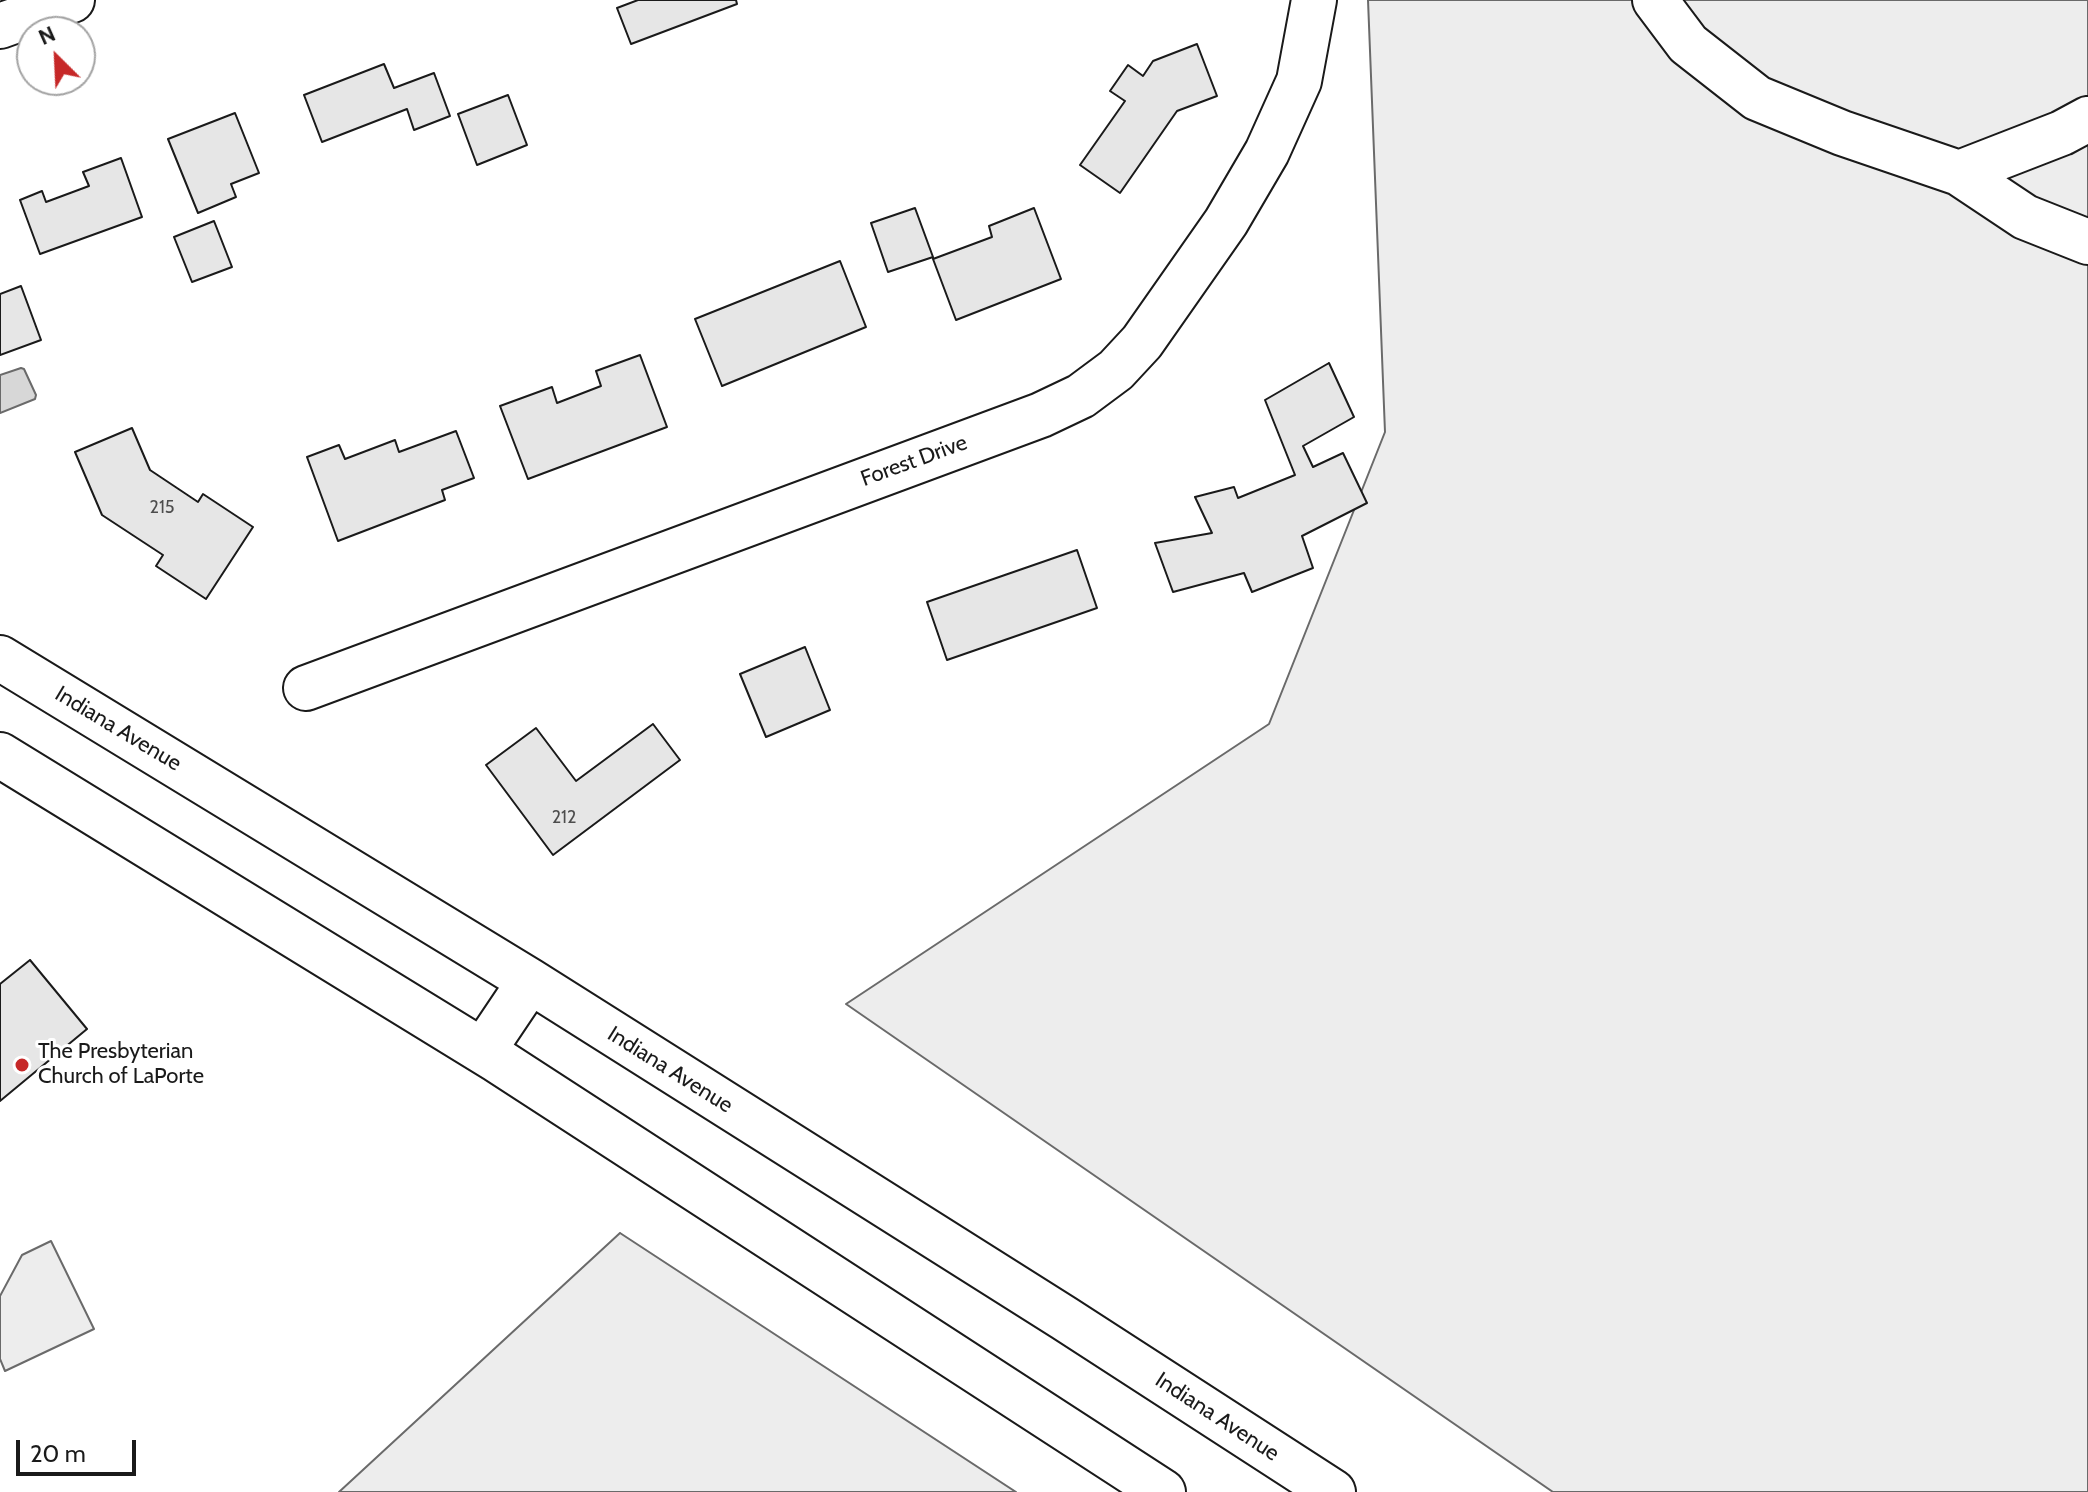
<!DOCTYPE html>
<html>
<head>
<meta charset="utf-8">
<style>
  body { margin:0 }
  #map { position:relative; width:2088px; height:1492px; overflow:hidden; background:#fff; font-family:Cabin,sans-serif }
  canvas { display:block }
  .north { position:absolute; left:16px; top:16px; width:80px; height:80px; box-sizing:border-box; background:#fff; border:2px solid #a3a3a3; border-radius:50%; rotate:336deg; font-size:22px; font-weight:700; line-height:32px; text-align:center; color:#1a1a1a }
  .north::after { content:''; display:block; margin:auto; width:28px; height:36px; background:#c62828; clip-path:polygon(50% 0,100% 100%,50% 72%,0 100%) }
  .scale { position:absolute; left:16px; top:1440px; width:120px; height:36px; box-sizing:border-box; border:4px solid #1a1a1a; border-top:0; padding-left:10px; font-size:24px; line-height:28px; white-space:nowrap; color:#1a1a1a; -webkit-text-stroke:6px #fff; paint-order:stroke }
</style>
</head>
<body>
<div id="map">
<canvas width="2088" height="1492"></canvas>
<div class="north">N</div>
<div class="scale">20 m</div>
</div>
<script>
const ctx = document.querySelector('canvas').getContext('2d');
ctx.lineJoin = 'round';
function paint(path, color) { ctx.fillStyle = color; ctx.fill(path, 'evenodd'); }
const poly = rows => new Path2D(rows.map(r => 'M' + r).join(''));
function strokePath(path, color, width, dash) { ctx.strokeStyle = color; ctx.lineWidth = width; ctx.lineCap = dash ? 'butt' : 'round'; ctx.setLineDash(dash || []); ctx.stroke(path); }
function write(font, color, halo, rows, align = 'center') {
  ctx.font = font + ' Cabin,sans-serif'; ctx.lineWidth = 6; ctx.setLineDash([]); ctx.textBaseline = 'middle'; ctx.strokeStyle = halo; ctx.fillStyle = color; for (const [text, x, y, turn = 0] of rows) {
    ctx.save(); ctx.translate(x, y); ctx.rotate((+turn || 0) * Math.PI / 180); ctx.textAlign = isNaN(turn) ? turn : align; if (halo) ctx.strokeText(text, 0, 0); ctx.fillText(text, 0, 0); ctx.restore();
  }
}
const green = poly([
  [1368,0,2088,0,2088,1492,1553,1492,846,1004,1269,724,1385,432,1368,0],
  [620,1233,1016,1492,339,1492,620,1233],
  [51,1241,94,1329,5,1371,0,1359,0,1296,22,1255,51,1241]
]);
paint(green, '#ededed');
strokePath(green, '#6a6a6a', 2);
const water = poly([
  [21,368,24,369,36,395,35,399,0,413,0,375,21,368]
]);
paint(water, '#d7d7d7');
strokePath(water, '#6a6a6a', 2);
const building = poly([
  [638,0,736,0,737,4,631,44,617,8,638,0],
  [1197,44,1217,96,1177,111,1120,193,1080,165,1125,101,1110,91,1128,65,1143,76,1153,61,1197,44],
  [384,64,394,88,434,73,450,116,414,130,407,109,322,142,304,95,384,64],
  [508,95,527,145,477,165,458,114,508,95],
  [235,113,259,173,231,184,236,197,198,213,168,139,235,113],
  [121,158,142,217,40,254,20,200,42,191,46,202,89,186,83,172,121,158],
  [915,208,933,257,888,272,871,223,915,208],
  [1034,208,1061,279,956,320,933,259,992,237,989,226,1034,208],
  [214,221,232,267,192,282,174,237,214,221],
  [840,261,866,327,722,386,695,319,840,261],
  [21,286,41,340,0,355,0,294,21,286],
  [640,355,667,427,528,479,500,406,552,387,557,403,601,386,596,371,640,355],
  [1329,363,1354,417,1303,446,1313,467,1343,453,1367,503,1302,536,1313,568,1252,592,1244,573,1173,592,1155,543,1212,533,1195,497,1234,487,1238,498,1295,475,1265,400,1329,363],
  [132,428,150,470,198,502,203,494,253,527,206,599,156,566,163,555,102,515,75,452,132,428],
  [456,431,474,478,442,490,445,500,338,541,307,457,339,445,345,459,395,440,399,452,456,431],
  [1077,550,1097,608,947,660,927,602,1077,550],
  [805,647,830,710,766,737,740,674,805,647],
  [653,724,680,760,553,855,486,765,536,728,576,781,653,724],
  [30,960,87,1029,0,1101,0,984,30,960]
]);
paint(building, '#e6e6e6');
strokePath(building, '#1a1a1a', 2);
const minor = poly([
  [1655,0,1688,44,1757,98,1842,133,1959,173,2025,217,2088,242],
  [0,26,72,0],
  [1959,173,2062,133,2088,119],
  [306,688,1041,415,1081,396,1116,370,1142,342,1226,222,1267,152,1299,81,1314,0]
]);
const major = poly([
  [0,658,530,981,1064,1318,1333,1492],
  [0,755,497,1060,1163,1492],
  [483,1051,530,981]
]);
strokePath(minor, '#1a1a1a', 48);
strokePath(major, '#1a1a1a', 48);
strokePath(minor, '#fff', 44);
strokePath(major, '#fff', 44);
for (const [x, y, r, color] of [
  [22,1065,8,"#c62828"]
]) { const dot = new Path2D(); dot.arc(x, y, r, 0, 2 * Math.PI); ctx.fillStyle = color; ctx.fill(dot); strokePath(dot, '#fff', 3); }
write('18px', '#4d4d4d', null, [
  ["215",162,508],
  ["212",564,818]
]);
write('22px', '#1a1a1a', '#fff', [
  ["Forest Drive",914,461,-20],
  ["Indiana Avenue",118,729,31],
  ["Indiana Avenue",670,1070,32],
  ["Indiana Avenue",1217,1417,33]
]);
write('22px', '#1a1a1a', '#fff', [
  ["The Presbyterian",38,1052],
  ["Church of LaPorte",38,1077]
], 'left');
</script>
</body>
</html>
